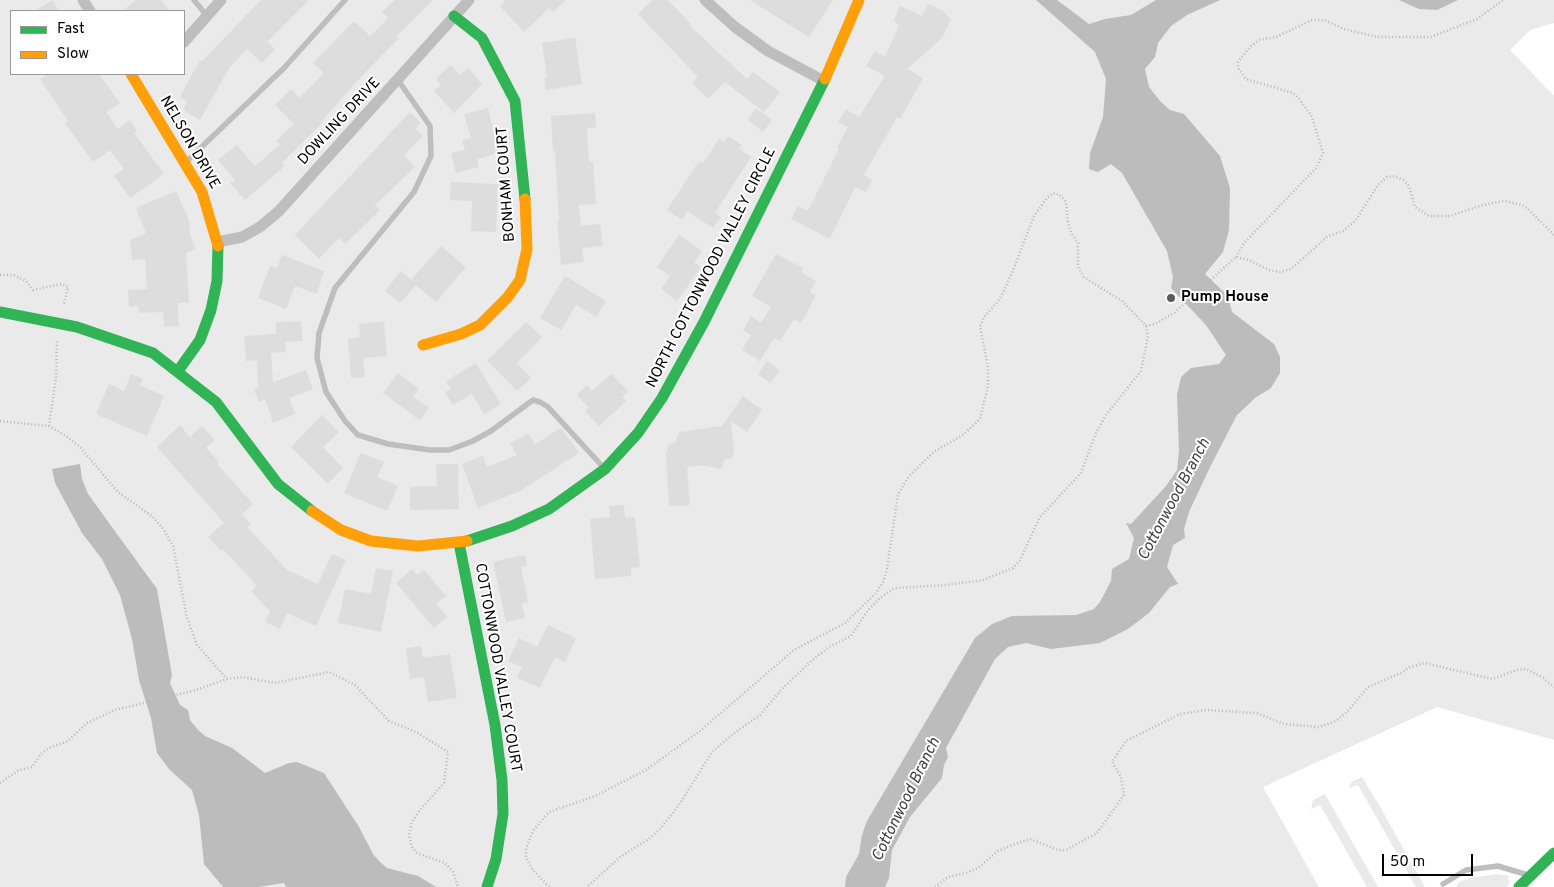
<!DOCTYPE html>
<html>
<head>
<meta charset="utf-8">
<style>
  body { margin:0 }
  #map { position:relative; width:1554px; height:887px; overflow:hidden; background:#fff; font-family:Overpass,sans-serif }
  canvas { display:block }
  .legend { position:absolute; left:10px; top:10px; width:175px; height:65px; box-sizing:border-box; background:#fff; border:1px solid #999; margin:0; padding:6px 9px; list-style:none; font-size:15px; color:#000 }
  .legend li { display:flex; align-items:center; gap:10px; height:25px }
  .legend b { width:25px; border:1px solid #999 }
  .scale { position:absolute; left:1382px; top:854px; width:91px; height:22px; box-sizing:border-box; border:2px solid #000; border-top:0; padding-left:6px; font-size:15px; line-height:18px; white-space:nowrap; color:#000; -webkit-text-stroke:4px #fff; paint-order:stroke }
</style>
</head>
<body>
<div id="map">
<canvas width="1554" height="887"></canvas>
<ul class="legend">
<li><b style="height:6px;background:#30b455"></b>Fast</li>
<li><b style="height:6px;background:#ff9f0a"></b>Slow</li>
</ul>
<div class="scale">50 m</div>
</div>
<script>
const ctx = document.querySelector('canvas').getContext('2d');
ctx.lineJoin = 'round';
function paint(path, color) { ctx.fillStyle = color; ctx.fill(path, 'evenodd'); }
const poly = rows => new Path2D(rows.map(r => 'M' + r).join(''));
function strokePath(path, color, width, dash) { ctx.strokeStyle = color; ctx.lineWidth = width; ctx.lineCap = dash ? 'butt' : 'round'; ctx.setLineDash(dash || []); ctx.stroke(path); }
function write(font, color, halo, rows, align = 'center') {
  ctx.font = font + ' Overpass,sans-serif'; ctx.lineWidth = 4; ctx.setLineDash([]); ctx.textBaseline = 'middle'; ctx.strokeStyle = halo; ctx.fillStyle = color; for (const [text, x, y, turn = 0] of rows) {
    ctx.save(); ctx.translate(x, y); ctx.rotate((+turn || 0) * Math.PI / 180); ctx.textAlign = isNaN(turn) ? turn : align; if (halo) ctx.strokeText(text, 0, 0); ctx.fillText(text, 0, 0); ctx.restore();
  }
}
paint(poly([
  [0,0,1554,0,1554,23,1530,30,1510,50,1554,96,1554,740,1437,707,1263,787,1319,887,0,887],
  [11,11,184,11,184,74,11,74],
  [1362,777,1379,805,1425,887,1416,887,1358,785,1349,788,1351,782],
  [1325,794,1326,796,1378,887,1367,887,1320,805,1311,809,1313,800],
  [1497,874,1509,876,1508,879,1510,881,1507,887,1456,887,1459,882,1470,878]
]), '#eaeaea');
paint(poly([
  [1036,0,1057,0,1089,24,1105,19,1131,15,1156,0,1220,0,1187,15,1171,26,1158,43,1155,57,1145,69,1149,87,1160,101,1170,110,1184,114,1220,156,1230,188,1229,230,1223,252,1205,274,1228,296,1232,312,1274,344,1280,357,1280,373,1271,388,1255,398,1237,415,1210,467,1189,512,1184,529,1185,538,1173,545,1167,567,1178,584,1170,587,1149,613,1128,629,1100,643,1051,649,1026,643,1008,647,995,659,946,748,948,757,944,765,942,778,910,817,892,850,889,878,885,887,845,887,846,877,859,854,862,835,867,821,975,638,992,624,1012,616,1076,615,1094,609,1100,602,1111,581,1112,569,1129,559,1134,538,1126,523,1131,524,1166,486,1177,470,1179,451,1177,395,1181,377,1191,368,1219,364,1226,355,1206,325,1171,288,1173,277,1167,251,1122,173,1111,164,1098,172,1089,169,1090,153,1103,117,1106,79,1095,52],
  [1399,0,1458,0,1437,10,1419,9],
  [80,464,82,479,88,494,157,589,172,675,170,683,180,705,188,710,190,720,198,730,205,736,232,748,265,773,289,763,297,762,324,773,359,827,373,854,380,862,387,868,418,876,436,887,286,887,284,883,258,887,223,887,204,864,199,815,192,790,169,769,157,753,151,718,139,680,132,639,120,595,102,559,82,533,55,483,52,469]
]), '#bcbcbc');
paint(poly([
  [52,0,59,11,35,11],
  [136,0,161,0,170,11,122,11],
  [261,0,309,0,267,42,275,49,262,63,247,49,229,68,200,120,183,110,187,102,180,97,200,60,202,61],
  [395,0,433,0,396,37,398,39,358,80,322,121,323,122,282,163,285,166,245,200,230,183,235,180,218,160,237,145,255,166,280,144,276,141,294,124,275,105,291,89,299,98,324,73,313,63,354,21,370,36,388,18,382,12],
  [506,0,566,0,553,12,549,8,524,32,500,6],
  [652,0,668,0,691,24,690,26,747,79,753,72,780,92,764,112,725,82,708,99,692,83,698,77,638,14],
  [750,0,833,0,809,37],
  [928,4,943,11,951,20,942,38,907,69,923,78,900,119,897,117,864,175,872,180,866,192,855,187,830,239,791,219,798,206,808,211,839,149,837,147,848,127,838,122,846,109,859,117,885,76,866,66,875,51,885,57,899,25,894,20,900,6,922,16],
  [575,38,582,84,546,90,544,78,547,77,542,43],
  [451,65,460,75,468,68,482,84,454,113,434,91,441,85,436,79],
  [48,74,99,74,120,103,106,112,118,129,130,120,137,131,134,133,164,174,130,198,114,176,124,169,110,150,93,162,65,123,68,121,40,79],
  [488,108,499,153,477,159,479,167,456,173,451,153,465,150,462,140,471,138,464,114],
  [756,108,772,120,763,132,748,120],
  [410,112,421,123,416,129,423,136,404,155,415,167,375,205,380,210,345,244,339,238,319,259,295,235],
  [595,113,596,128,587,128,589,162,593,162,596,204,579,205,581,226,600,224,603,246,582,248,584,262,561,265,557,221,559,221,555,151,553,151,551,116],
  [728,136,742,145,739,149,751,157,715,213,721,217,713,228,687,211,682,220,667,210,699,161,703,163,719,139,724,142],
  [451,182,498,184,496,232,471,231,472,201,450,200],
  [176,191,189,220,190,235,196,249,186,253,189,303,178,303,179,326,164,327,163,312,139,313,138,306,129,307,128,290,147,289,145,259,132,260,130,240,146,233,136,208],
  [679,235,702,251,694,262,701,267,677,301,661,289,670,276,657,267],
  [441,246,466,267,436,302,416,285,400,303,385,291,401,271,411,280],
  [776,254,803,268,801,272,816,281,810,292,816,295,801,323,794,319,780,341,774,338,760,361,742,350,751,335,743,330,751,316,761,323,771,307,752,296],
  [282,255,324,271,317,294,295,286,286,309,258,298,270,266,277,268],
  [565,276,606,301,596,317,576,305,561,330,540,318],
  [301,321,303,341,285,342,286,352,271,353,273,382,306,370,313,389,289,398,295,414,273,423,265,399,259,402,254,389,258,387,257,360,246,361,244,336,276,334,276,322],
  [384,321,387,356,363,358,365,377,351,378,348,339,360,337,359,324],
  [526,322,542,337,517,363,531,378,517,391,487,361],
  [767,361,780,370,770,383,758,374],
  [476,363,501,404,484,414,472,394,453,405,445,392,451,389,446,381],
  [398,373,419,389,413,396,429,408,420,420,383,393],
  [131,374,143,379,140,385,164,396,147,436,96,414,109,384,124,391],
  [611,374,628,391,622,397,626,401,599,426,585,411,589,408,577,395,587,385,592,391],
  [743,396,762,410,747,432,731,421,734,452,732,458,725,459,721,469,700,465,687,467,690,505,669,506,666,455,669,444,675,443,679,432,722,426],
  [322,415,339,432,323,447,343,468,328,484,291,447],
  [180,425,190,437,202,426,215,440,206,447,219,462,217,464,253,504,242,514,251,524,247,527,287,570,318,584,332,554,346,560,316,626,287,613,280,629,265,622,270,611,251,591,257,586,223,549,221,551,208,537,224,523,157,447],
  [561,428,579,453,520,491,478,508,462,464,483,456,487,467,517,455,510,444,528,433,535,444],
  [361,453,384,462,377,477,398,486,387,511,344,493],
  [436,464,458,464,459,509,410,510,410,487,437,486],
  [624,505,625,518,635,517,640,567,631,568,631,576,595,579,590,519,610,517,609,506],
  [525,555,527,566,521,567,528,602,522,603,525,618,506,622,493,562],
  [376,568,393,571,381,632,338,623,345,589,371,594],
  [412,569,417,575,424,570,446,596,436,604,447,617,434,628,396,583],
  [548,625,576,638,565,662,555,657,540,688,517,678,522,667,508,661,519,638,537,647],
  [421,646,423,658,450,654,457,698,428,702,424,677,410,679,406,648]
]), '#ddd');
strokePath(poly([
  [1236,257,1244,243,1317,167,1323,153,1312,117,1300,100,1293,93,1246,79,1238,68,1238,62,1250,47,1259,40,1276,37,1312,20,1324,20,1344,29,1377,37,1431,37,1477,19,1503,0],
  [0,275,14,275,26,281,33,290,61,284,68,287,64,304],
  [1146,326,1155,324,1174,313,1236,257,1249,260,1269,270,1280,272,1291,269,1328,236,1343,231,1356,220,1378,185,1387,177,1393,176,1403,180,1409,186,1415,207,1429,216,1450,216,1483,205,1504,201,1514,203,1522,205,1529,210,1554,235],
  [0,421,49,426,66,436,79,446,118,492,153,517,164,530,173,546,187,618,197,645,227,679],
  [49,426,56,378,57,339],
  [0,783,19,770,32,767,41,754,49,748,68,741,87,723,115,710,196,690,227,679,243,677,275,683,329,672,355,685,389,721,418,733,448,752,444,783,420,810,412,822,409,835,412,847,417,853,445,863,453,872,458,887],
  [549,887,533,870,526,858,526,849,533,831,549,812,593,797,646,770,700,731,794,650,845,623,876,593,883,582,887,569,898,494,909,476,935,451,963,435,980,419,988,386,988,367,980,327,984,317,1000,299,1012,273,1034,216,1047,198,1053,193,1060,195,1066,202,1068,224,1072,234,1078,243,1078,267,1084,277,1122,301,1146,326,1148,336,1141,371,1106,415,1095,435,1081,473,1040,517,1020,560,1013,568,983,580,946,585,894,588,880,598,868,610,851,636,829,647,809,663,783,688,760,715,737,731,712,752,679,805,661,828,649,839,620,857,587,887],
  [935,887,948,877,966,873,978,868,998,851,1015,844,1030,839,1058,850,1066,850,1097,833,1124,795,1121,777,1112,762,1126,741,1180,714,1206,710,1257,713,1284,724,1319,727,1336,721,1348,711,1368,687,1401,673,1410,667,1425,663,1492,679,1517,670,1526,669,1542,677,1554,687]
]), '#b8b8b8', 2.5, [1, 2.5]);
strokePath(poly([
  [194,0,207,16],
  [398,80,430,126,431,156,414,192,335,288,319,333,317,358,326,392,345,421,358,435,388,444,430,450,449,450,473,441,491,431,533,400,540,402,548,407,603,467],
  [186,162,284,68,345,0],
  [1443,884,1466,870,1498,866,1528,875]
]), '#bebebe', 5.5);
strokePath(poly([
  [83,0,90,11],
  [705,0,735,27,768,51,824,81],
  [184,42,221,0],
  [218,242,242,237,260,227,279,211,469,0]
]), '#bebebe', 11);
strokePath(poly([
  [454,16,482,38,515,101,525,199],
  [0,312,77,327,153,353,216,402,278,484,312,511],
  [178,371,200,340,211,310,217,281,218,246],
  [467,541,512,526,549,509,605,469,638,433,662,398,704,322,825,79],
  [459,543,495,725,502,780,503,814,496,859,487,887],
  [1519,887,1554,853]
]), '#30b455', 11);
strokePath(poly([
  [131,74,202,192,218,246],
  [825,79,859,0],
  [423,345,461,334,480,325,507,298,520,280,527,249,525,199],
  [312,511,341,530,371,541,418,546,467,541]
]), '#ff9f0a', 11);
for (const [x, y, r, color] of [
  [1171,298,5,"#595959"]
]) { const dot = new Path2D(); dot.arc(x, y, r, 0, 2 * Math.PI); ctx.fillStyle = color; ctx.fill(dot); strokePath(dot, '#fff', 2); }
write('15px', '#000', '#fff', [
  ["DOWLING DRIVE",340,122,-47],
  ["NELSON DRIVE",189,143,60],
  ["BONHAM COURT",507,184,-94],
  ["NORTH COTTONWOOD VALLEY CIRCLE",712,268,-63],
  ["COTTONWOOD VALLEY COURT",497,668,80]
]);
write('bold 15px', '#000', '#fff', [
  ["Pump House",1181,298]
], 'left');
write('italic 16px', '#414141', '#fff', [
  ["Cottonwood Branch",1175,500,-62],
  ["Cottonwood Branch",907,800,-64]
]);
</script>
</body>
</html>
